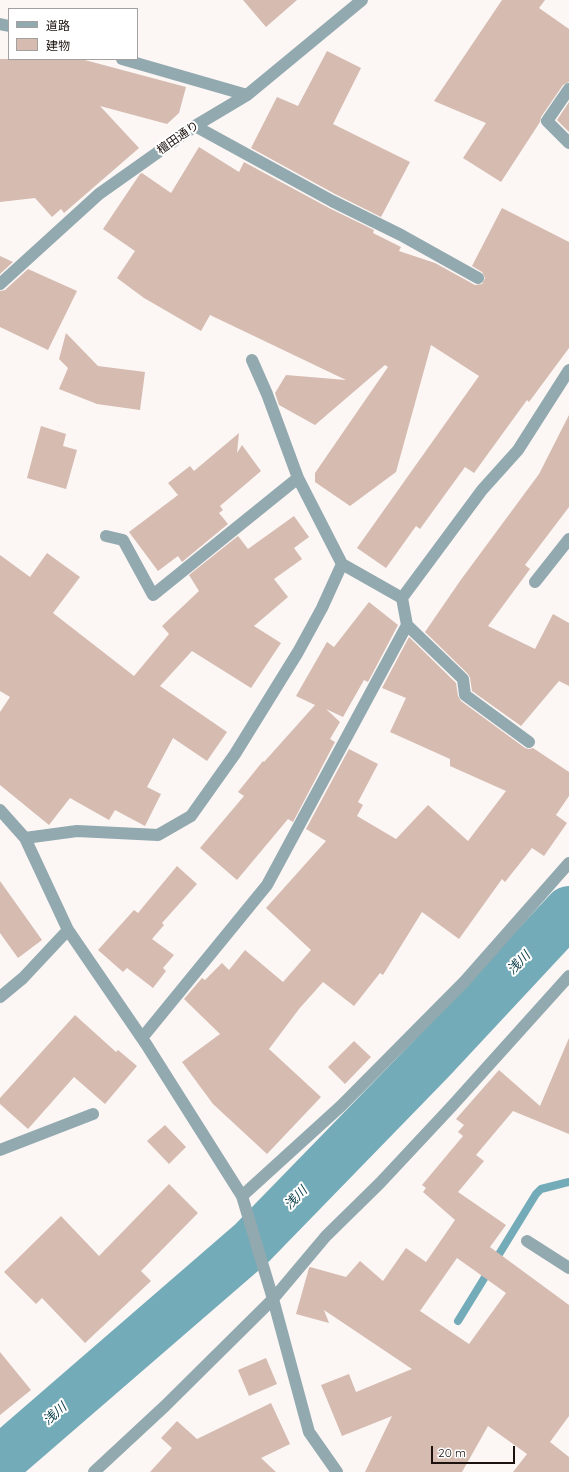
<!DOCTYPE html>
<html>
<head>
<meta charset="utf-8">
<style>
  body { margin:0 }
  #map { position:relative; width:569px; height:1472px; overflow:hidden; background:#fcf6f4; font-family:Quicksand,"Noto Sans JP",sans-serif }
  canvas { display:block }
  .legend { position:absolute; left:8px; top:8px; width:130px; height:52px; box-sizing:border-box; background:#fff; border:1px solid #a4a09f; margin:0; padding:5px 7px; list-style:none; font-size:12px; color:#1b120e }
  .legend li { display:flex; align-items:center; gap:8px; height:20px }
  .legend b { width:20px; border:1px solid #a4a09f }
  .scale { position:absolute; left:431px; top:1446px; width:84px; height:18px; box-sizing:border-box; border:2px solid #1b120e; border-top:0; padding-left:5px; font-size:12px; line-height:14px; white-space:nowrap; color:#1b120e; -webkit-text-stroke:3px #fff; paint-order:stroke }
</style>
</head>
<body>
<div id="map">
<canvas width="569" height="1472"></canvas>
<ul class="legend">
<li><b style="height:5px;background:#91a9af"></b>道路</li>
<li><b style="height:11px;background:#d6bbb1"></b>建物</li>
</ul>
<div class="scale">20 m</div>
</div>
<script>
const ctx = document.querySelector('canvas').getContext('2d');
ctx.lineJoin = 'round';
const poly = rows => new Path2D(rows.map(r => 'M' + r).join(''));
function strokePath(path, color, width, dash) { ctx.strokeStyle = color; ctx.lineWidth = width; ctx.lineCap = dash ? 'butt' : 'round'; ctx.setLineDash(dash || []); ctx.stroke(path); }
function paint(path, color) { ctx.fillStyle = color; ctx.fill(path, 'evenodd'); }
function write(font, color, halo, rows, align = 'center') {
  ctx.font = font + ' Quicksand,"Noto Sans JP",sans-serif'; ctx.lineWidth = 4; ctx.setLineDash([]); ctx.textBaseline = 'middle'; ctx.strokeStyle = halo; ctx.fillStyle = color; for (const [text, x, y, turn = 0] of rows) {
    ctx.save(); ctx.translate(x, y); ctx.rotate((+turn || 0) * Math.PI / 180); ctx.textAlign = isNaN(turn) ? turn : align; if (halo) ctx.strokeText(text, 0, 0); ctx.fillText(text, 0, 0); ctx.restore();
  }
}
strokePath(poly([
  [458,1321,536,1194,541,1189,569,1182]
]), '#73abb8', 8);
strokePath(poly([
  [0,1461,252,1243,431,1059,569,911]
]), '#73abb8', 50);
paint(poly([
  [243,0,297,0,266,27],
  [502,0,545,0,539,8,569,29,569,82,563,85,541,117,540,122,501,182,463,158,486,123,434,101],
  [327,51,361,68,333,124,410,162,381,217,335,194,251,148,277,97,298,106],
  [0,59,81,59,186,87,179,113,167,124,100,106,139,148,64,213,61,209,52,217,35,198,0,202],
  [569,102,569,132,557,120],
  [199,147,239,172,244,162,329,208,374,230,373,233,401,247,399,251,435,263,475,285,482,284,485,278,482,272,472,266,502,208,569,242,569,348,529,402,527,400,474,473,465,467,420,529,416,526,386,568,357,548,479,376,431,345,396,472,350,506,315,482,315,473,388,367,385,365,315,425,279,405,275,393,286,375,346,380,210,315,201,331,144,298,117,278,135,251,103,229,140,174,142,173,171,193],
  [0,256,13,262,0,274],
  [28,269,77,291,48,350,0,327,0,291,5,290],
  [66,333,98,366,145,372,140,410,97,404,59,389,68,368,59,359],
  [569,415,569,507,525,565,530,569,488,626,535,649,553,614,569,623,569,686,559,681,521,726,472,691,470,678,468,674,425,632,460,581,539,474],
  [41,426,66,434,63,446,77,450,66,489,27,478],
  [239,433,237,453,242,445,261,471,220,506,223,510,219,513,228,524,182,562,178,556,158,571,129,532,178,495,168,483,190,466,194,471],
  [294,516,309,537,294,548,302,559,274,579,288,597,254,626,281,643,251,688,192,651,160,686,227,732,207,761,173,738,147,787,161,794,145,826,115,810,109,820,70,798,49,825,0,785,0,712,10,697,0,691,0,555,30,577,47,553,80,577,53,613,134,676,169,634,162,626,199,591,189,575,238,536,248,549],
  [369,602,398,625,368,682,364,680,343,717,326,709,340,722,330,739,335,742,293,822,288,819,237,880,200,848,244,796,238,792,263,761,264,762,315,705,296,696,327,642,334,647],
  [409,637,456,683,458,696,461,701,525,748,529,749,533,748,569,772,569,796,556,815,567,823,544,856,532,848,505,882,502,879,459,939,422,912,383,975,380,973,354,1006,323,982,299,1009,269,1049,321,1097,267,1154,213,1104,182,1062,220,1034,184,999,202,978,205,980,222,963,229,970,245,950,283,982,311,950,266,908,326,841,306,829,349,749,378,764,358,802,363,805,357,816,396,839,428,805,468,841,506,791,450,766,450,759,390,732,406,698,382,688],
  [177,866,197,884,162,923,164,925,152,939,174,955,163,968,166,971,153,988,127,968,123,972,98,950,134,910,138,913],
  [0,881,42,940,18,958,0,933],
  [75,1015,116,1052,118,1050,137,1066,105,1104,74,1077,28,1129,0,1104,0,1098],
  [569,1038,569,1134,513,1111,476,1155,484,1161,458,1192,506,1225,490,1247,569,1305,569,1416,550,1442,569,1457,569,1472,513,1472,527,1454,488,1426,462,1472,365,1472,392,1416,342,1436,321,1385,349,1374,356,1392,412,1369,324,1310,329,1323,296,1314,309,1268,310,1267,346,1277,360,1261,383,1281,406,1248,426,1262,455,1220,423,1192,426,1188,422,1185,463,1136,458,1132,464,1125,456,1119,499,1070,540,1106],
  [457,1258,506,1293,469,1344,420,1311],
  [354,1041,371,1057,345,1084,328,1067],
  [165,1125,186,1147,169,1164,147,1141],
  [169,1184,198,1213,141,1271,151,1281,85,1343,42,1298,36,1304,4,1272,61,1216,99,1256],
  [0,1352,31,1390,0,1415],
  [266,1358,277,1384,249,1396,238,1370],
  [271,1403,290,1444,261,1458,276,1472,150,1472,172,1448,161,1438,177,1421,197,1439]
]), '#d6bbb1');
strokePath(poly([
  [0,24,9,26],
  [122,59,247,95],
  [569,89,547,121,569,143],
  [195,126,332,201,401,235,478,278],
  [0,284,99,194,195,126,247,95,362,0],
  [106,536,123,540,153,595,298,478],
  [342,564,402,598,482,490,518,450,569,370],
  [535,582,569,539],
  [407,625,463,679,465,695,529,742],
  [0,810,25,838,68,930,146,1044,242,1196,273,1299,309,1432,337,1472],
  [25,838,77,831,158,835,191,816,235,754,298,652,322,608,342,564,298,478,267,394,252,360],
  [0,997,23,978,68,930],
  [142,1038,267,885,407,625,402,598],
  [0,1150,93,1114],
  [242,1196,341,1106,465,981,569,863],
  [527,1241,569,1268],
  [94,1472,165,1406,273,1299,326,1236,380,1183,452,1106,569,976]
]), '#91a9af', 12);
write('12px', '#1b120e', '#fff', [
  ["檀田通り",178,138,-35]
]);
write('italic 13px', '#10444e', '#fff', [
  ["浅川",519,963,-46],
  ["浅川",296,1198,-46],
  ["浅川",55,1414,-41]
]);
</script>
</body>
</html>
